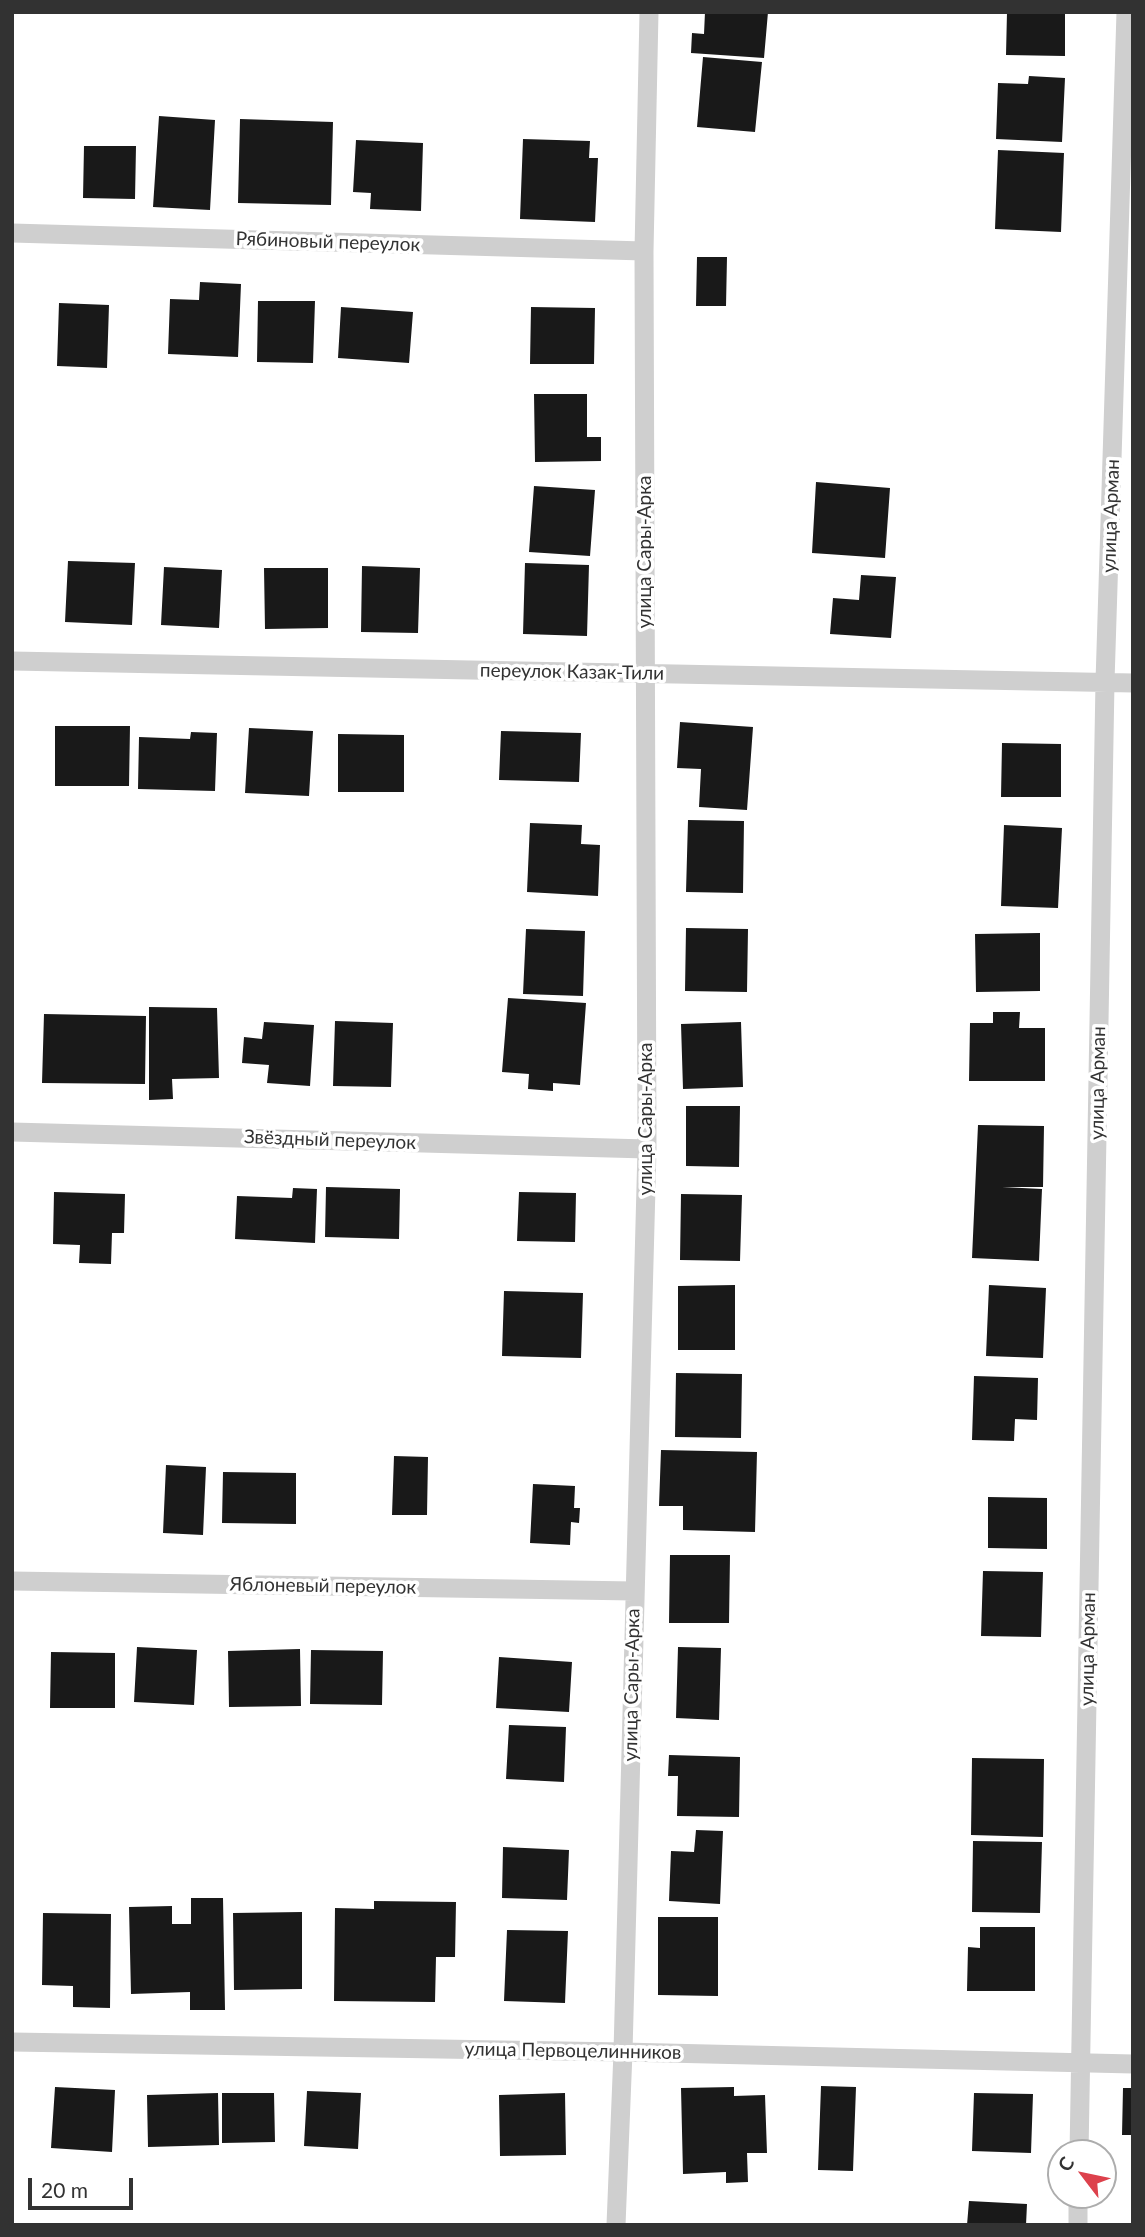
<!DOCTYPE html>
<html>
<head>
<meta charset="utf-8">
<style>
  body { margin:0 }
  #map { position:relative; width:1145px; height:2237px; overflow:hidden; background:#fff; font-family:Lato,sans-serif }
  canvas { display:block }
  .frame { position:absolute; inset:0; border:14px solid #323232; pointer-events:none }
  .north { position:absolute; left:1047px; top:2139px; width:70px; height:70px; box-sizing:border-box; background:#fff; border:2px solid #adadad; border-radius:50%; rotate:302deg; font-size:19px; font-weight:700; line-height:28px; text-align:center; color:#323232 }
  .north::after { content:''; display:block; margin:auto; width:24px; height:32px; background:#dd414c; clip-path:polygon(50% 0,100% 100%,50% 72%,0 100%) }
  .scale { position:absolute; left:28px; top:2178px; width:105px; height:32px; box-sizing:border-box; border:4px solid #323232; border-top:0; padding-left:9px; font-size:21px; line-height:24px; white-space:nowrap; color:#323232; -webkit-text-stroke:5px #fff; paint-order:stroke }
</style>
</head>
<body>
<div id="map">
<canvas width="1145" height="2237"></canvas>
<div class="frame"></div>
<div class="north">С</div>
<div class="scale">20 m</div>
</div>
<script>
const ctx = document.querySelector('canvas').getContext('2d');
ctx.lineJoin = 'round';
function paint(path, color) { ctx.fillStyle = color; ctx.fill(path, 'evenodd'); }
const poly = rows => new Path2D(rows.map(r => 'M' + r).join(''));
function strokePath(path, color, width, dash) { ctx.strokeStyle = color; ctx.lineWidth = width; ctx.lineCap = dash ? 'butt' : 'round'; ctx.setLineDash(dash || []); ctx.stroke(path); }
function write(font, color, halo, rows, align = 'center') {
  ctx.font = font + ' Lato,sans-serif'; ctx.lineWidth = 7; ctx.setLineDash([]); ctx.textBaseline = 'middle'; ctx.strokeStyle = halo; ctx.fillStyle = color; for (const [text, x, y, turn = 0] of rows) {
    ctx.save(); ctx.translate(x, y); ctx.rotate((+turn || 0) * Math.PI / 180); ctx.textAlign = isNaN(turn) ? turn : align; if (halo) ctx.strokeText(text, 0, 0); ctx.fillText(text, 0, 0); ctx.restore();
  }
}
paint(poly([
  [705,12,768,12,764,58,691,53,692,33,704,34],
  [1007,12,1065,12,1065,56,1006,55],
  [703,57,762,62,755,132,697,127],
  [1029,76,1065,78,1062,142,996,139,998,83,1028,84],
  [159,116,215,120,210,210,153,207],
  [240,119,333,122,331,205,238,203],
  [523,139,590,141,589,158,598,158,595,222,520,219],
  [356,140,423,143,421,211,370,209,371,193,353,192],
  [84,146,136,146,135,199,83,198],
  [998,150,1064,153,1061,232,995,229],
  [697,257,727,257,726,306,696,306],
  [200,282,241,284,238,357,168,354,170,299,199,300],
  [258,301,315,301,313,363,257,362],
  [59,303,109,305,107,368,57,366],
  [341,307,413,312,409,363,338,358],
  [531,307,595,308,594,364,530,364],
  [534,394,587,394,587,437,601,437,601,461,535,462],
  [816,482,890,488,885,558,812,553],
  [534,486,595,490,590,556,529,552],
  [68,561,135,563,132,625,65,622],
  [525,563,589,565,587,636,523,634],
  [362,566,420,568,418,633,361,632],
  [164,567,222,570,219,628,161,625],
  [264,568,328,568,328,628,265,629],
  [861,575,896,577,891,638,830,634,833,598,859,600],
  [680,722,753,727,747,810,699,807,701,769,677,768],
  [55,726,130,726,129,786,55,786],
  [249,728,313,731,309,796,245,793],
  [501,731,581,733,579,782,499,780],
  [191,732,217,733,215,791,138,789,139,737,190,739],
  [338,734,404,735,404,792,338,792],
  [1002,743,1061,744,1061,797,1001,797],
  [688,820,744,821,743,893,686,892],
  [530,823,582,825,581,844,600,845,598,896,527,892],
  [1004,825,1062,828,1058,908,1001,906],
  [686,928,748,929,747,992,685,991],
  [526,929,585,931,583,996,523,994],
  [1040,933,1040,991,976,992,975,934],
  [508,998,586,1003,580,1085,553,1083,553,1091,528,1089,529,1074,502,1072],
  [149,1007,217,1008,219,1078,172,1079,173,1099,149,1100],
  [993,1012,1020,1012,1019,1028,1045,1028,1045,1081,969,1081,970,1023,993,1023],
  [44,1014,146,1016,145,1084,42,1083],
  [335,1021,393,1023,391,1087,333,1086],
  [264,1022,314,1025,310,1086,267,1083,269,1065,242,1063,244,1037,262,1039],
  [741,1022,743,1087,683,1089,681,1024],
  [686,1106,740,1106,739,1167,686,1166],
  [978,1125,1044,1126,1043,1187,1002,1187,1042,1189,1039,1261,972,1258],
  [326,1187,400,1189,399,1239,325,1237],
  [293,1188,317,1189,315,1243,235,1239,237,1196,292,1198],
  [54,1192,125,1194,124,1233,112,1233,111,1264,79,1263,80,1245,53,1244],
  [519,1192,576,1193,575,1242,517,1241],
  [681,1194,742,1195,740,1261,680,1260],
  [735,1285,735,1350,678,1350,678,1286],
  [989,1285,1046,1288,1043,1358,986,1356],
  [504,1291,583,1293,581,1358,502,1356],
  [676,1373,742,1374,741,1438,675,1437],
  [974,1376,1038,1378,1037,1420,1015,1419,1014,1441,972,1440],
  [661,1450,757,1452,755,1532,683,1530,683,1506,659,1506],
  [394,1456,428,1457,427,1515,392,1515],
  [166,1465,206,1467,203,1535,163,1533],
  [223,1472,296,1473,296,1524,222,1523],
  [533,1484,575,1486,574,1508,580,1508,579,1523,571,1522,570,1545,530,1543],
  [988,1497,1047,1498,1047,1549,988,1548],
  [670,1555,730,1555,729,1623,669,1623],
  [983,1571,1043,1572,1041,1637,981,1636],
  [137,1647,197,1650,194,1705,134,1702],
  [678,1647,721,1648,719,1720,676,1718],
  [300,1649,301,1706,229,1707,228,1651],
  [311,1650,383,1651,382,1705,310,1704],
  [51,1652,115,1653,115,1708,50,1708],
  [499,1657,572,1662,569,1712,496,1708],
  [509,1725,566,1727,564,1782,506,1779],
  [669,1755,740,1757,739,1817,677,1816,678,1776,668,1776],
  [972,1758,1044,1759,1043,1837,971,1835],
  [696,1830,723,1831,720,1904,669,1901,671,1851,694,1852],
  [973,1841,1042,1842,1040,1913,972,1912],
  [503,1847,569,1850,567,1900,502,1898],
  [191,1898,223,1898,225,2010,190,2010,190,1992,131,1994,129,1907,172,1906,172,1924,191,1924],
  [374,1901,456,1902,455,1957,436,1957,435,2002,334,2001,335,1908,374,1909],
  [302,1912,302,1989,234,1990,233,1913],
  [43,1913,111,1914,110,2008,73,2007,73,1986,42,1985],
  [658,1917,718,1917,718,1996,658,1995],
  [980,1927,1035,1927,1035,1991,967,1991,968,1947,980,1948],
  [507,1930,568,1931,565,2003,504,2001],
  [821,2086,856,2087,853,2171,818,2170],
  [55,2087,115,2090,112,2152,51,2148],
  [734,2087,734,2096,765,2095,767,2153,747,2153,748,2182,726,2183,726,2172,683,2174,681,2088],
  [1123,2088,1133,2088,1133,2135,1122,2135],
  [307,2091,361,2093,358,2149,304,2146],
  [218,2093,219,2145,148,2147,147,2095],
  [222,2093,274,2093,275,2142,222,2143],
  [565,2093,566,2155,500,2156,499,2095],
  [974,2093,1033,2094,1031,2153,972,2151],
  [969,2201,1027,2204,1026,2225,967,2225]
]), '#191919');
strokePath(poly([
  [12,233,644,251],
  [12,661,1133,683],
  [12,1132,647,1149],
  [12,1581,634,1591],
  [12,2042,623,2052,1133,2064],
  [1079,2153,1105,682,1126,12],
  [616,2225,623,2052,647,1149,644,251,649,12],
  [1078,2225,1078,2195]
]), '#cfcfcf', 19);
write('19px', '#323232', '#fff', [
  ["Рябиновый переулок",328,242,2],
  ["улица Арман",1111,516,-88],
  ["улица Сары-Арка",645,552,-90],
  ["переулок Казак-Тили",572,672,1],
  ["улица Арман",1098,1083,-89],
  ["улица Сары-Арка",646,1119,-90],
  ["Звёздный переулок",330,1140,2],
  ["Яблоневый переулок",323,1586,1],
  ["улица Арман",1088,1649,-89],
  ["улица Сары-Арка",632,1685,-89],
  ["улица Первоцелинников",573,2051,1]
]);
</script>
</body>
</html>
